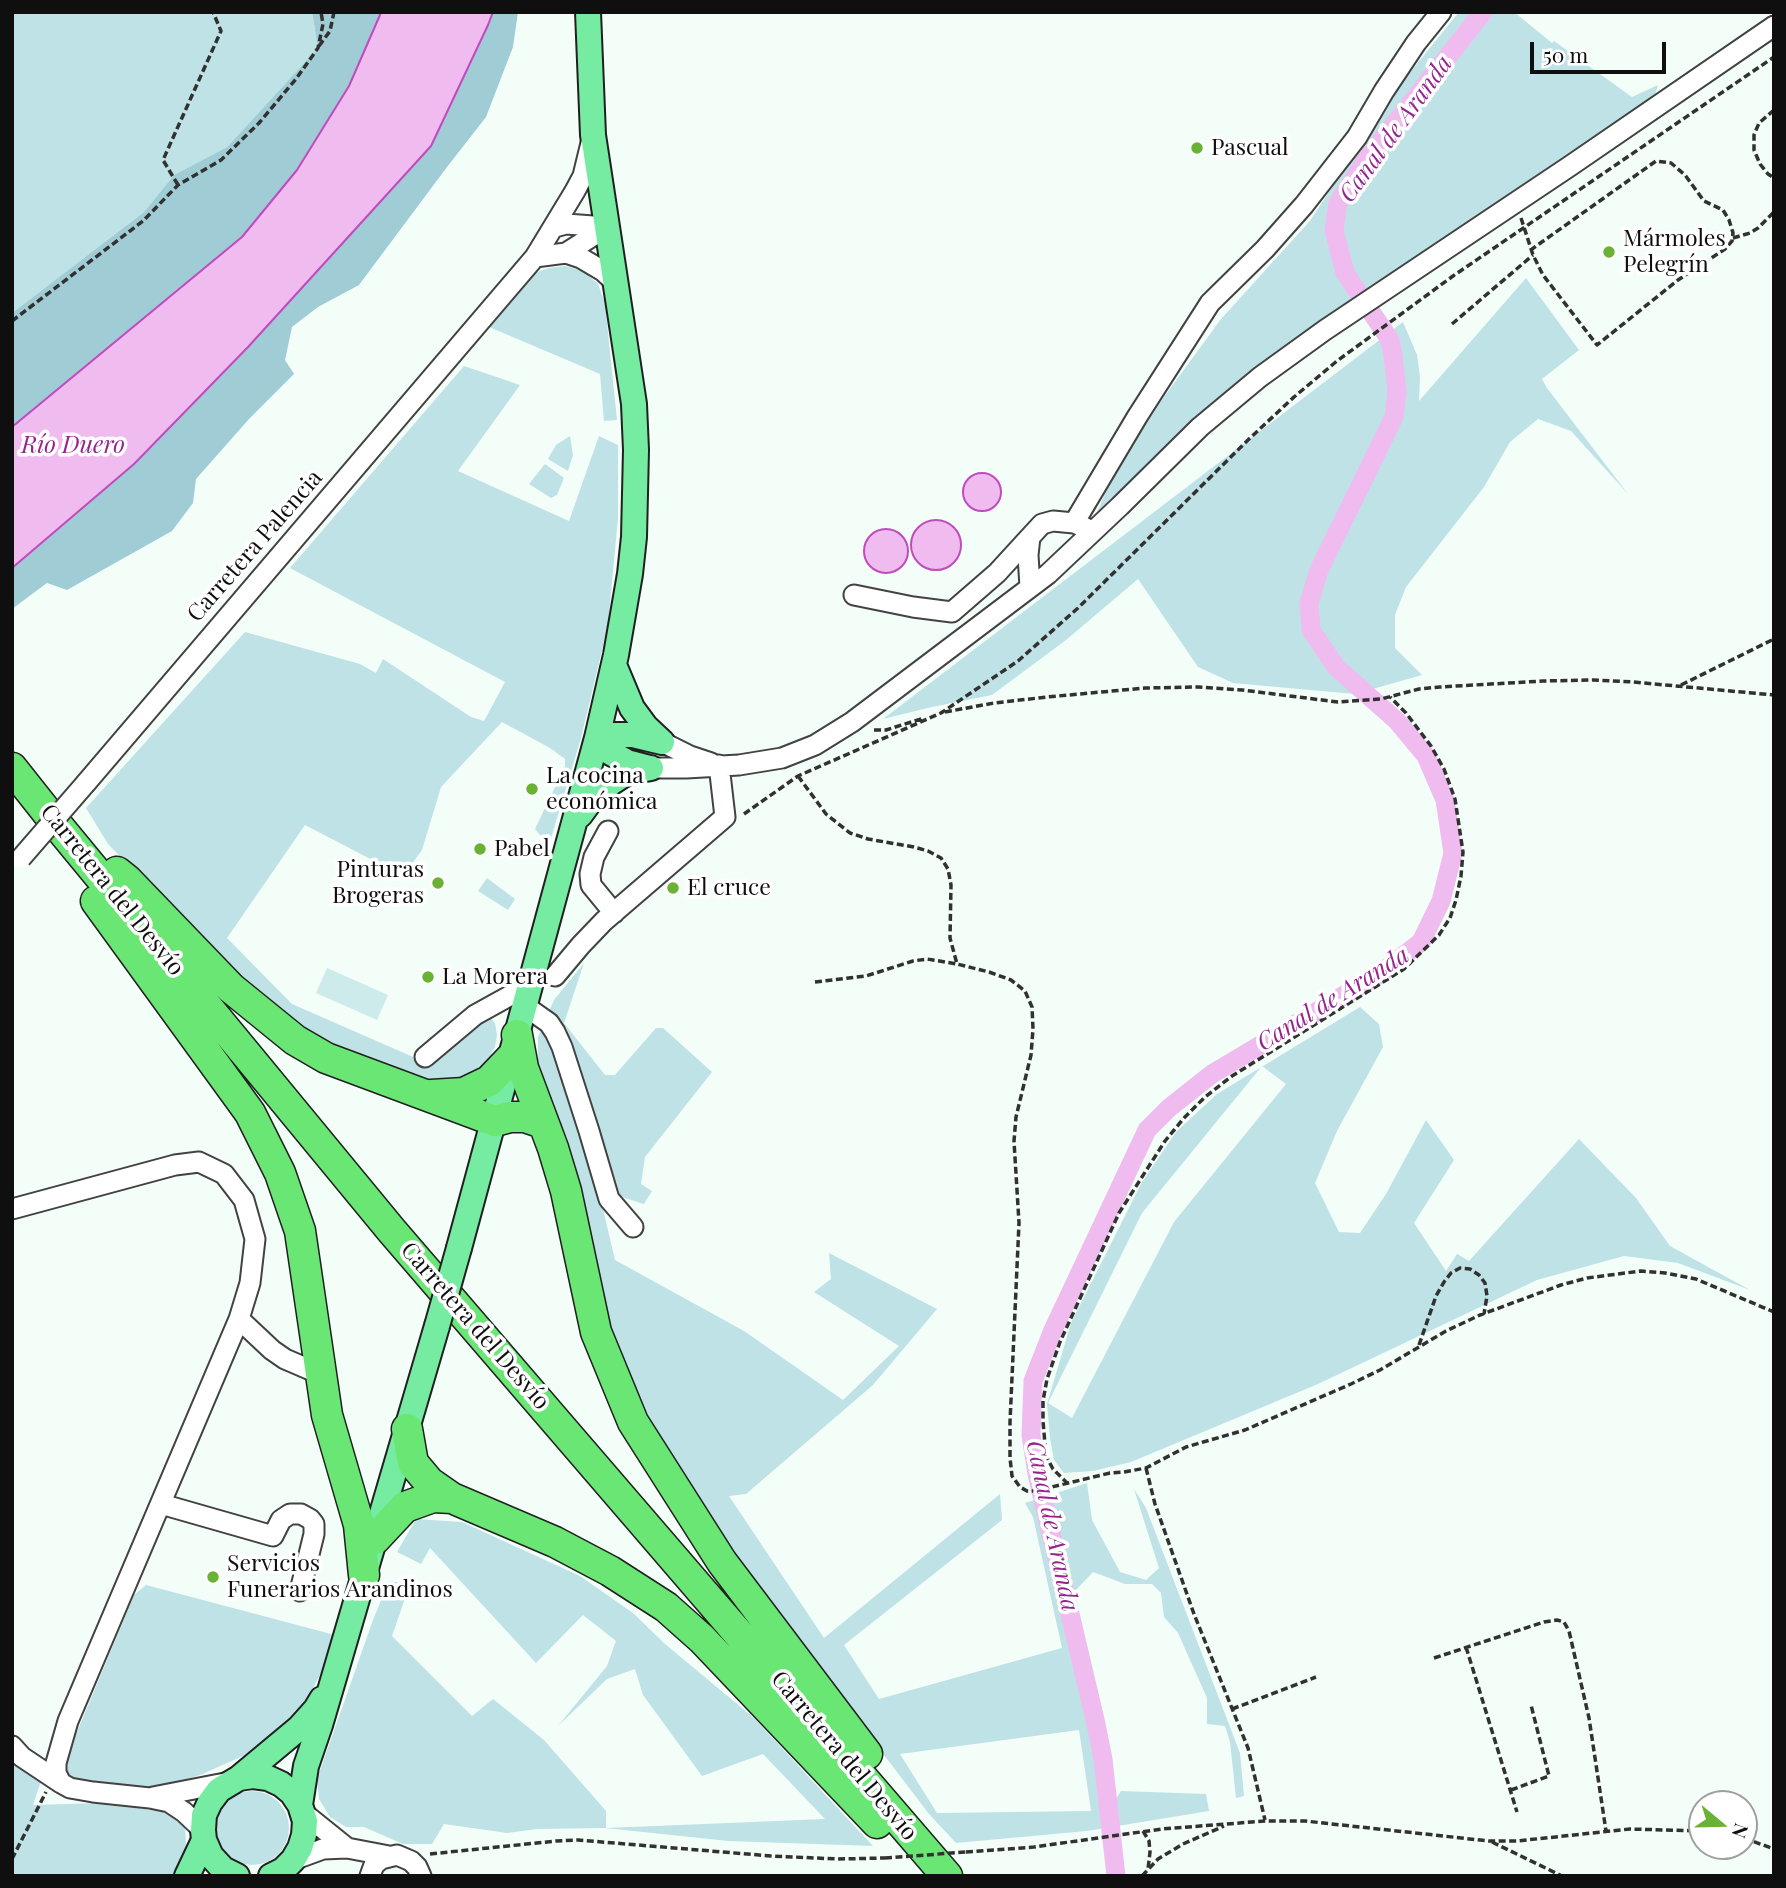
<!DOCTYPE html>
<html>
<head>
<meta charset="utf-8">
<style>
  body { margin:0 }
  #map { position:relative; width:1786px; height:1888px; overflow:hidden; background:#f3fef8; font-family:"Playfair Display",serif }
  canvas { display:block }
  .frame { position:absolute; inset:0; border:14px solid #0f0f0f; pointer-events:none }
  .north { position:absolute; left:1688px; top:1790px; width:70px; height:70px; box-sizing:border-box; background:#fff; border:2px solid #9f9f9f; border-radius:50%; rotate:109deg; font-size:19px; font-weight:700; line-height:28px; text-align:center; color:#0f0f0f }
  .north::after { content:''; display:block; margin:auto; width:24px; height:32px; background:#6ab235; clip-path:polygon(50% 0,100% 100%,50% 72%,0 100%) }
  .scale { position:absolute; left:1530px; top:42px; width:136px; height:32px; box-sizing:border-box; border:4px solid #0f0f0f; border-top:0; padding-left:9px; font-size:21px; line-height:24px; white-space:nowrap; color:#0f0f0f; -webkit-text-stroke:5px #fff; paint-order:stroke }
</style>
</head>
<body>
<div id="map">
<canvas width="1786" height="1888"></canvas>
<div class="frame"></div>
<div class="north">N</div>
<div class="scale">50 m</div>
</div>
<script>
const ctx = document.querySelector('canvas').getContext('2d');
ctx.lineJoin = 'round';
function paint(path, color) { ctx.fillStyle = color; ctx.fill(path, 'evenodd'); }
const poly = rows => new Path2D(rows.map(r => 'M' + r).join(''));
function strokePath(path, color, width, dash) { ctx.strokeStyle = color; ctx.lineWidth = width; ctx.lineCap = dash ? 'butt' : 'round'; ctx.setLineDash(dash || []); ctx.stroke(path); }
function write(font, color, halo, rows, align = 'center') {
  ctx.font = font + ' "Playfair Display",serif'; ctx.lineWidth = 7; ctx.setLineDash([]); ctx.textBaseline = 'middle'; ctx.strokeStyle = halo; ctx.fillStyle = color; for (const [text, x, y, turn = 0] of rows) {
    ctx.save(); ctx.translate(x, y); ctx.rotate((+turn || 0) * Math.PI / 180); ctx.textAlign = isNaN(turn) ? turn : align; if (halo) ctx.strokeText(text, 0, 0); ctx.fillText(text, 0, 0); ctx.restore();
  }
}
paint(poly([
  [12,12,312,12,318,48,227,147,174,175,144,212,12,313],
  [1459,12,1514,12,1552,43,1554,41,1632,97,1658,85,1655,95,1375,284,1211,404,1097,513,1112,476,1164,397,1221,319,1309,222,1403,81],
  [565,266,577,269,588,275,598,284,605,303,617,420,604,421,600,374,489,327,537,272,549,268],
  [1526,278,1579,350,1542,379,1547,388,1628,494,1571,431,1538,419,1510,442,1484,487,1406,587,1395,615,1395,648,1422,675,1355,694,1233,683,1198,667,1138,579,1066,640,992,695,932,707,883,719,1403,322,1417,355,1420,377,1419,401],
  [464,366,520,385,458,471,569,521,599,436,618,445,618,518,608,625,581,738,549,845,535,829,565,766,565,759,550,748,502,722,441,787,422,850,403,876,305,825,227,938,292,1004,429,1064,470,1028,490,1017,495,1023,497,1035,495,1047,486,1063,475,1075,456,1084,423,1079,331,1048,291,1025,232,971,108,844,86,808,245,632,360,664,376,673,383,659,471,717,484,721,505,682,290,568],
  [570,436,573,455,568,471,548,459,556,445],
  [545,464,564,478,557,495,551,498,529,484],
  [487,878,515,899,508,910,478,891],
  [584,963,564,1023,605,1075,615,1075,656,1028,663,1028,712,1072,645,1157,641,1184,652,1191,644,1204,616,1195,602,1205,615,1260,744,1331,843,1400,899,1346,814,1292,831,1279,829,1253,937,1309,873,1385,746,1494,729,1496,824,1638,1000,1494,1002,1520,844,1645,879,1699,1062,1648,1033,1517,1025,1503,1087,1483,1092,1520,1120,1572,1146,1580,1159,1568,1134,1489,1146,1508,1240,1753,1244,1796,1236,1798,1230,1742,1225,1726,1207,1724,1207,1698,1178,1633,1164,1617,1161,1593,1152,1584,1125,1584,1093,1572,1075,1591,1083,1638,1104,1728,1111,1807,1121,1791,1206,1794,1209,1811,1087,1831,956,1843,929,1814,718,1537,664,1449,637,1394,597,1295,582,1191,567,1137,538,1080,538,1037,554,1000],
  [1079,1730,1091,1811,937,1813,900,1754],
  [1360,1007,1379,1024,1383,1047,1337,1131,1315,1183,1339,1232,1360,1233,1386,1194,1426,1120,1454,1160,1414,1223,1446,1271,1457,1254,1469,1261,1579,1139,1636,1198,1670,1246,1750,1290,1678,1263,1624,1256,1537,1280,1318,1384,1131,1462,1093,1471,1064,1473,1054,1460,1050,1438,1047,1404,1071,1323,1142,1182,1176,1132,1217,1094],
  [1262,1066,1286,1084,1174,1222,1072,1418,1048,1403,1142,1213],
  [416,1519,462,1522,580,1576,633,1613,665,1644,754,1718,873,1846,728,1841,605,1828,537,1829,507,1833,444,1824,432,1844,403,1844,364,1827,346,1827,330,1817,319,1799,317,1779,373,1620,389,1581,410,1584,392,1636,472,1716,493,1699,544,1740,606,1811,606,1828,825,1819,763,1754,702,1776,643,1695,635,1669,607,1679,558,1726,607,1666,616,1641,583,1615,536,1663,430,1548,421,1564,397,1552],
  [146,1585,335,1635,322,1671,312,1690,295,1715,275,1733,245,1755,200,1775,153,1789,103,1785,72,1778,63,1769,67,1756,134,1595],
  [12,1757,42,1778,33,1805,102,1803,175,1813,185,1827,186,1844,181,1866,173,1876,12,1876],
  '215 1828a37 37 0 1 1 74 0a37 37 0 1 1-74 0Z'
]), '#bfe2e6');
paint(poly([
  [312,12,379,12,380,15,349,86,297,170,242,237,12,427,12,313,144,212,174,175,227,147,318,48],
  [493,12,518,12,513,47,486,117,447,167,359,285,318,307,292,327,285,360,294,374,249,419,196,479,193,503,172,531,67,590,47,583,12,609,12,568,134,464,248,347,431,146,488,25]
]), '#a0ccd5');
paint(poly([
  [327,968,388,995,377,1020,316,993]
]), '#cdebea');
const water = poly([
  [379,12,493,12,488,25,431,146,248,347,134,464,12,568,12,427,242,237,297,170,349,86,380,15,379,12],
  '963 492a19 19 0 1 1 38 0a19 19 0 1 1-38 0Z',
  '911 545a25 25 0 1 1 50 0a25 25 0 1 1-50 0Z',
  '864 551a22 22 0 1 1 44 0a22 22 0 1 1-44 0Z'
]);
paint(water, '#f0bcf0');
strokePath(water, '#c04abe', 2);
strokePath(poly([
  [1116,1876,1103,1759,1096,1724,1037,1474,1031,1435,1033,1381,1053,1330,1147,1130,1169,1108,1212,1074,1378,975,1421,942,1441,901,1453,853,1445,800,1426,756,1397,721,1336,667,1311,630,1309,603,1319,570,1394,417,1397,391,1393,356,1390,340,1345,273,1334,230,1338,203,1367,159,1483,12]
]), '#f0bcf0', 19);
const minor = poly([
  [555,227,566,224,607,227],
  [566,253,581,258,603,271,617,284],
  [535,257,566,253,607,227],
  [1074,523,1137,417,1210,303,1265,249,1304,205,1357,137,1384,91,1416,43,1441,12],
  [1030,587,1028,555,1030,537,1042,524,1053,521,1074,523,1086,528],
  [854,595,913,607,952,612,997,573,1030,537],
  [662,742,690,756,711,763],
  [651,768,686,768,739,765,782,758,815,745,852,722,1048,574,1120,506,1200,427,1260,377,1325,330,1570,166,1774,26],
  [86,783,535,257,575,191,583,176,591,143],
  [608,831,594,857,590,874,591,885,614,913],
  [555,976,581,945,604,921,725,817,719,765],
  [525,1006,549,1023,555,1032,562,1047,589,1131,609,1199,633,1227],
  [425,1057,475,1015,531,984],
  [12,1209,175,1165,199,1162,224,1174,244,1200,255,1239,250,1283,239,1319],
  [161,1504,273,1536,281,1520,290,1514,301,1514,310,1519,314,1524,314,1534,300,1591],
  [12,1746,22,1757,61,1783],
  [153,1797,230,1782],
  [301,1811,347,1848],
  [203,1830,184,1812,169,1802,150,1798,93,1792,70,1788,61,1783,56,1773,56,1763,68,1721,239,1319,272,1350,285,1359,320,1374],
  [293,1860,323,1849,347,1848,389,1856],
  [370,1876,374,1865,381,1859,397,1855,411,1861,417,1867,421,1876]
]);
const major = poly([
  [614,665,632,708,646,727,662,742],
  [597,738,610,735,633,735,662,742],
  [597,738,611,753,627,762,650,768],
  [580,815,597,792,620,777,629,772,651,768],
  [459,1248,597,738,616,655,630,574,634,537,636,450,634,404,593,135,588,12],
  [239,1778,299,1728,316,1709,322,1699],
  [300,1805,306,1766,320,1725,437,1326],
  [187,1876,204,1840],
  [237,1876,223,1869,211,1856,204,1840,203,1830,204,1815,210,1802,219,1790,239,1778,253,1776,268,1778,281,1784,292,1793,300,1805,305,1821,304,1835,300,1848,293,1860,283,1870,271,1876]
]);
const highway = poly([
  [12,768,54,821,392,1231,947,1876],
  [117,872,127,880,231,988,295,1040,326,1058,495,1121,510,1117,525,1117,543,1123],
  [96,901,250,1113,280,1173,300,1231,327,1415,359,1525,364,1575],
  [517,1035,523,1068,553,1148,566,1191,596,1332,633,1422,722,1562,867,1754],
  [431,1095,464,1093,489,1081,511,1058],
  [407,1429,413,1463,429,1482,452,1498,555,1542,610,1571,666,1607,702,1639,877,1823],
  [375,1539,405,1507,433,1497,452,1498]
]);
strokePath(minor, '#424242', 23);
strokePath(major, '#202020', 28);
strokePath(highway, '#202020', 33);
strokePath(poly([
  [319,46,330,31,334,12],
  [1774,110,1759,123,1754,135,1754,150,1760,164,1768,174,1774,178],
  [178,185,163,160,221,31,213,12],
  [1521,218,1533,255,1543,275,1597,345,1678,280,1725,249,1732,241,1733,233,1729,220,1723,210,1704,201,1685,175,1671,163,1656,161,1532,249],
  [1733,238,1750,233,1758,228,1774,212],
  [12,321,143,221,178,185,221,160,259,123,296,79,318,48,323,24,321,12],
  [1452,324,1533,255],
  [1681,685,1774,639],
  [945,712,994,703,1047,697,1145,688,1198,687,1242,690,1338,702,1381,699,1419,689,1440,687,1543,681,1593,680,1633,682,1774,695],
  [874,730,886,730,924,718],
  [798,776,826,814,850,833,868,839,914,847,928,851,941,858,948,869,951,885,950,938,957,964,989,972,1011,980,1025,991,1032,1007,1033,1029,1031,1055,1016,1117,1014,1141,1019,1223,1010,1422,1010,1458,1012,1476,1020,1487,1027,1491,1035,1491,1110,1473,1124,1472,1146,1468,1186,1447,1245,1430,1351,1384,1380,1370,1446,1331,1480,1315,1561,1285,1587,1278,1641,1271,1665,1273,1696,1279,1774,1312],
  [744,814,798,776,941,713,1018,661,1078,608,1249,439,1294,397,1337,361,1453,276,1774,57],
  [815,982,866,976,913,961,927,959,957,964],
  [1419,1345,1436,1296,1444,1282,1451,1273,1460,1268,1470,1269,1479,1275,1485,1283,1487,1296,1484,1314],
  [1146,1468,1155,1504,1194,1614,1248,1748,1265,1820],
  [1068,1484,1053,1469,1046,1456,1043,1421,1043,1401,1047,1379,1060,1342,1119,1213,1165,1141,1184,1118,1205,1097,1232,1076,1404,969,1439,935,1450,918,1456,900,1461,876,1463,852,1455,799,1444,769,1431,746,1406,713,1390,697],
  [1466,1647,1517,1812],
  [1434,1658,1544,1622,1557,1620,1564,1622,1569,1631,1589,1718,1606,1831],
  [1232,1709,1316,1677],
  [1511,1790,1549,1776,1531,1705],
  [1143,1831,1149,1841,1150,1852,1148,1869],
  [1744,1838,1774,1849],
  [1492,1842,1562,1876],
  [966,1852,1034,1847,1162,1829,1265,1821,1305,1821,1489,1841,1517,1841,1630,1829,1702,1831],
  [430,1854,556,1841,578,1840,771,1856,838,1859,885,1858],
  [12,1859,46,1792],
  [1142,1876,1158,1859,1183,1844,1224,1826]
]), '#313131', 3.5, [7, 3.5]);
strokePath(minor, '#fff', 19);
strokePath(major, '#76eba2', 24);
strokePath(highway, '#69e673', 30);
const minorBridge = poly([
  [21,858,86,783]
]);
const majorBridge = poly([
  [437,1326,459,1248]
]);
strokePath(minorBridge, '#424242', 23, []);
strokePath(majorBridge, '#202020', 28, []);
strokePath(poly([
  [885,1858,966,1852]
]), '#313131', 3.5, [7, 3.5]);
strokePath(minorBridge, '#fff', 19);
strokePath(majorBridge, '#76eba2', 24);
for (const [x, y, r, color] of [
  [1197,148,7,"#6ab235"],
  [1609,252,7,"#6ab235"],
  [532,789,7,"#6ab235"],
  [480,849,7,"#6ab235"],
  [438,883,7,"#6ab235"],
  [673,888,7,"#6ab235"],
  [428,977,7,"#6ab235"],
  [213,1577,7,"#6ab235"]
]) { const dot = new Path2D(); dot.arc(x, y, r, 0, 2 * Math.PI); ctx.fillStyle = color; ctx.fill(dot); strokePath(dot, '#fff', 2.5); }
write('23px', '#0f0f0f', '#fff', [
  ["Pascual",1211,148],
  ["Mármoles",1623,239],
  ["Pelegrín",1623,265],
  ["La cocina",546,776],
  ["económica",546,802],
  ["Pabel",494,849],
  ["Pinturas",424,870,"right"],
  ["Brogeras",424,896,"right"],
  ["El cruce",687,888],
  ["La Morera",442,977],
  ["Servicios",227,1564],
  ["Funerarios Arandinos",227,1590]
], 'left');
write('23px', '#0f0f0f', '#fff', [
  ["Carretera Palencia",255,546,-49],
  ["Carretera del Desvío",112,890,51],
  ["Carretera del Desvío",475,1326,49],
  ["Carretera del Desvío",844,1756,50]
]);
write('italic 24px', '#95248f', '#fff', [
  ["Canal de Aranda",1396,129,-54],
  ["Río Duero",73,446],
  ["Canal de Aranda",1333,999,-32],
  ["Canal de Aranda",1052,1526,78]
]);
</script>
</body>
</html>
